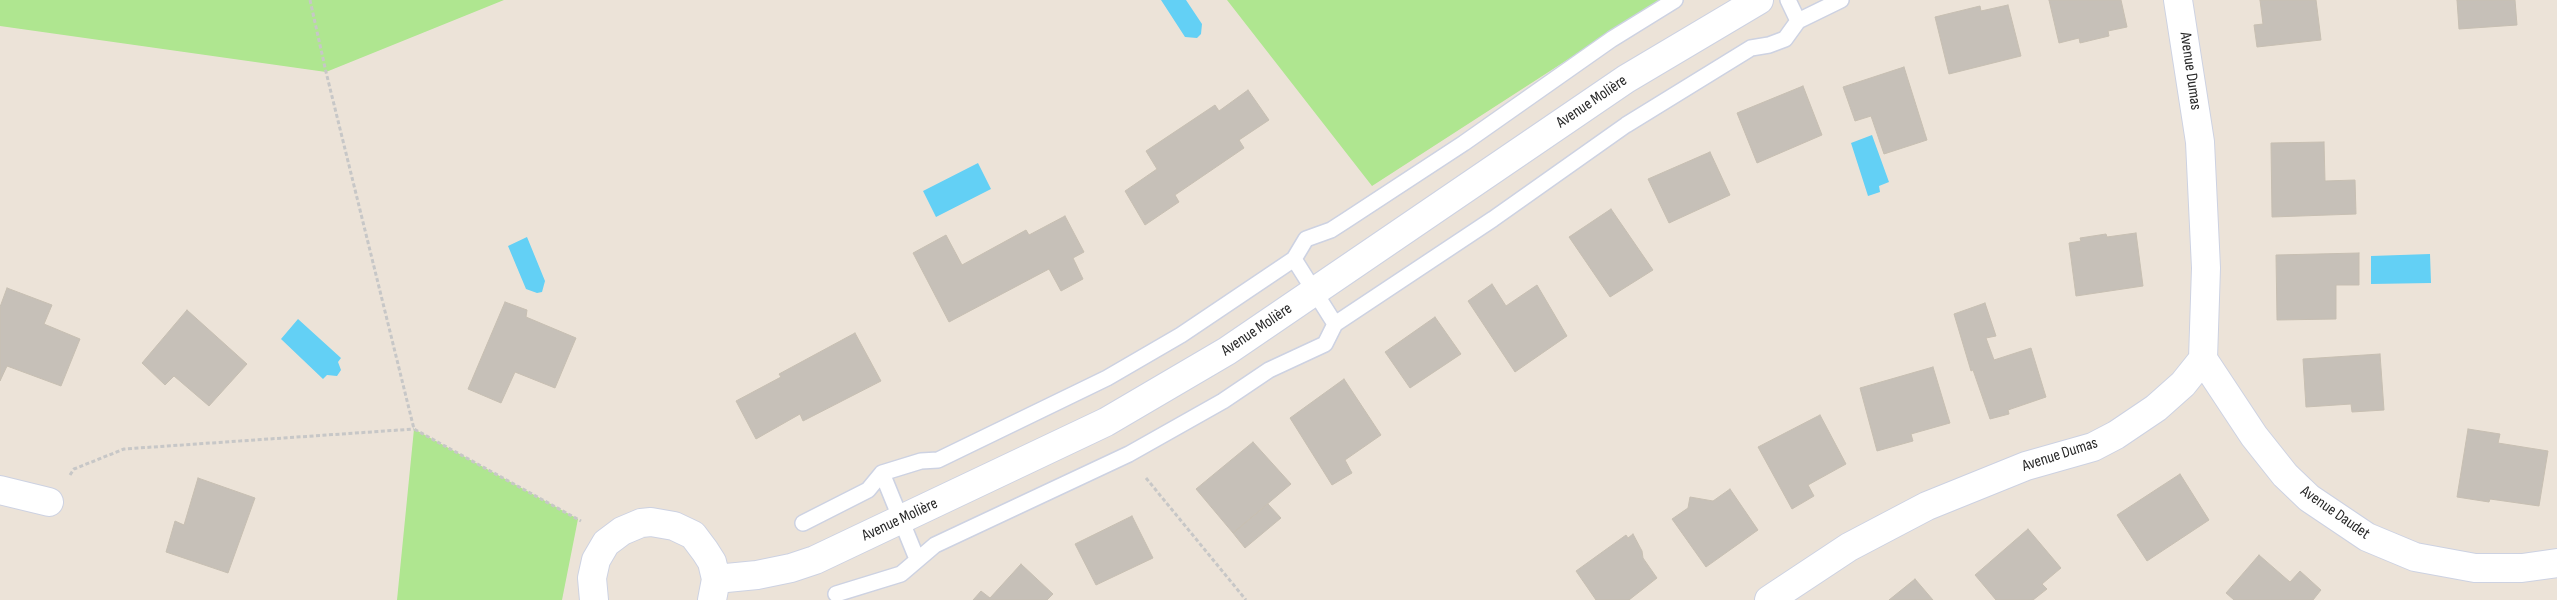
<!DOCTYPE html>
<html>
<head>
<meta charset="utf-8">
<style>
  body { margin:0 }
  canvas { display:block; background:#ece3d8 }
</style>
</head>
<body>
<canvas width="2557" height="600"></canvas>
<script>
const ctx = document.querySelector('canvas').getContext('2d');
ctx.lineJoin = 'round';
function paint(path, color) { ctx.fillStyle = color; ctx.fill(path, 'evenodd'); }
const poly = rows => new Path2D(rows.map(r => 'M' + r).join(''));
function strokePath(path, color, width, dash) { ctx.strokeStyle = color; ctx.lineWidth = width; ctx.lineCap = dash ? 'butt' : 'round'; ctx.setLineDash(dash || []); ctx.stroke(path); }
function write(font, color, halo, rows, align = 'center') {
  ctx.font = font + ' "Sofia Sans Condensed",sans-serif'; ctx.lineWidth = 4; ctx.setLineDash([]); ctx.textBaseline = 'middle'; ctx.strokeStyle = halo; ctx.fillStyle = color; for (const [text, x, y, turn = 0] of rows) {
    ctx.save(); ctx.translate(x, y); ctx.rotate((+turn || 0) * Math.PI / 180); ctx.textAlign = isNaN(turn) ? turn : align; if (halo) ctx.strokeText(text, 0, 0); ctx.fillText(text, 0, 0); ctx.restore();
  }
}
paint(poly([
  [0,0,504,0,326,72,0,26],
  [1227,0,1660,0,1372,186],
  [414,429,578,519,562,600,397,600]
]), '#afe690');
paint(poly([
  [1161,0,1186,0,1202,24,1201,34,1197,38,1185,37],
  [1872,135,1889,182,1879,186,1880,192,1868,196,1851,143],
  [978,163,991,189,936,217,923,191],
  [527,237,545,281,542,292,537,293,526,289,508,246],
  [2430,254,2431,283,2371,284,2371,256],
  [298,319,341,358,338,362,341,370,337,376,327,375,323,379,281,339]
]), '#63d0f5');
const building = poly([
  [2049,0,2121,0,2127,27,2108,31,2109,36,2080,43,2079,38,2059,43,2049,0],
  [2260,0,2316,0,2321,40,2257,47,2254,25,2263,24,2260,0],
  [2457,0,2515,0,2517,25,2459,29,2457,0],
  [2008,5,2021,56,1949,74,1935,17,1980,6,1981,11,2008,5],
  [1904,67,1927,140,1884,154,1871,116,1855,121,1843,87,1904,67],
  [1803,86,1822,135,1757,163,1737,113,1803,86],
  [1248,90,1269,120,1239,140,1244,148,1175,195,1179,202,1145,225,1125,191,1157,169,1146,151,1215,105,1219,111,1248,90],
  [2324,142,2325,181,2355,180,2356,214,2272,217,2271,143,2324,142],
  [1710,152,1730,195,1669,223,1648,179,1710,152],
  [1611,209,1653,270,1610,297,1569,237,1611,209],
  [1065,216,1084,252,1073,258,1083,279,1061,291,1049,269,949,322,913,253,946,235,962,265,1026,230,1029,235,1065,216],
  [2136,233,2143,286,2076,296,2069,243,2081,241,2080,238,2106,234,2107,237,2136,233],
  [2359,253,2359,285,2336,285,2336,319,2277,320,2276,255,2359,253],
  [1492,284,1506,306,1537,285,1567,336,1515,372,1468,301,1492,284],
  [7,288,52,305,44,324,80,339,61,386,7,366,0,381,0,307,7,288],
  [505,302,527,310,526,317,576,338,555,388,515,372,501,403,468,389,505,302],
  [1985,303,1996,336,1986,338,1994,360,2031,348,2046,397,2008,410,2009,414,1990,419,1973,370,1971,371,1954,314,1985,303],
  [187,310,247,364,209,406,174,376,165,385,142,363,187,310],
  [1435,317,1461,354,1410,388,1385,352,1435,317],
  [855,333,881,381,803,421,800,414,756,439,736,401,781,377,779,374,855,333],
  [2380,354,2384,410,2352,412,2351,404,2306,407,2303,359,2380,354],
  [1933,367,1950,423,1911,434,1913,441,1877,451,1860,388,1933,367],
  [1344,379,1381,435,1345,460,1352,473,1332,485,1290,418,1344,379],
  [1820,415,1846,464,1808,485,1814,496,1792,509,1758,447,1820,415],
  [2468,429,2500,434,2498,443,2548,451,2539,506,2490,499,2489,502,2457,497,2468,429],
  [1253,442,1291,484,1233,533,1196,489,1253,442],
  [2180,474,2209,520,2147,561,2117,515,2180,474],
  [198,478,255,498,228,573,166,552,175,521,184,525,198,478],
  [1730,489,1758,530,1706,567,1672,519,1688,508,1690,497,1713,501,1730,489],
  [1268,504,1281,518,1245,548,1233,533,1268,504],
  [1132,516,1153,558,1096,585,1075,544,1132,516],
  [2028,529,2061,568,2042,584,2047,589,2033,600,1996,600,1975,575,2028,529],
  [1633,534,1642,551,1643,558,1657,578,1629,600,1596,600,1576,571,1626,535,1628,538,1633,534],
  [2259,555,2290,582,2300,571,2321,590,2313,600,2234,600,2226,593,2259,555],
  [1021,564,1053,594,1047,600,973,600,981,591,990,598,1021,564],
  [1915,579,1933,600,1889,600,1915,579]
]);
paint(building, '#c6c0b8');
strokePath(building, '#c7bfb2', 1);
const lane = poly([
  [1788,0,1798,21],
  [1294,259,1335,324],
  [882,473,917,559],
  [803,523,868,490,882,473,921,461,938,460,1107,378,1181,335,1294,259,1306,239,1331,230,1345,221,1464,143,1612,39,1675,0],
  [836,594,901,574,935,545,1129,454,1223,401,1269,370,1325,344,1335,324,1493,219,1626,125,1751,48,1769,45,1785,39,1798,21,1841,0]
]);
const street = poly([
  [2203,359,2254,436,2285,475,2309,498,2367,537,2415,557,2475,568,2522,568,2557,563],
  [0,490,49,502],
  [716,579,757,575,791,568,815,560,1106,422,1227,351,1626,79,1759,0],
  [594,600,592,578,596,560,606,543,622,531,641,523,651,522,674,526,693,535,705,551,712,562,716,579,712,600],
  [1769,600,1849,547,1927,506,2026,466,2093,447,2116,435,2156,408,2183,384,2203,359,2206,268,2200,142,2178,0]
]);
strokePath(lane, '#cdd2e2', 18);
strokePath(street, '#cdd2e2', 30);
strokePath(poly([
  [310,0,326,72,414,429,581,521],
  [70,475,74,469,124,449,414,429],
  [1146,478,1246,600]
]), '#c7c7c7', 3, [4, 2.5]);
strokePath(lane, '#fff', 15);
strokePath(street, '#fff', 28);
write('16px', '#282828', '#fff', [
  ["Avenue Dumas",2190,71,82],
  ["Avenue Molière",1592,102,-34],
  ["Avenue Molière",1257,330,-34],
  ["Avenue Dumas",2060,455,-18],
  ["Avenue Daudet",2335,513,35],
  ["Avenue Molière",900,520,-25]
]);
</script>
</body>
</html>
